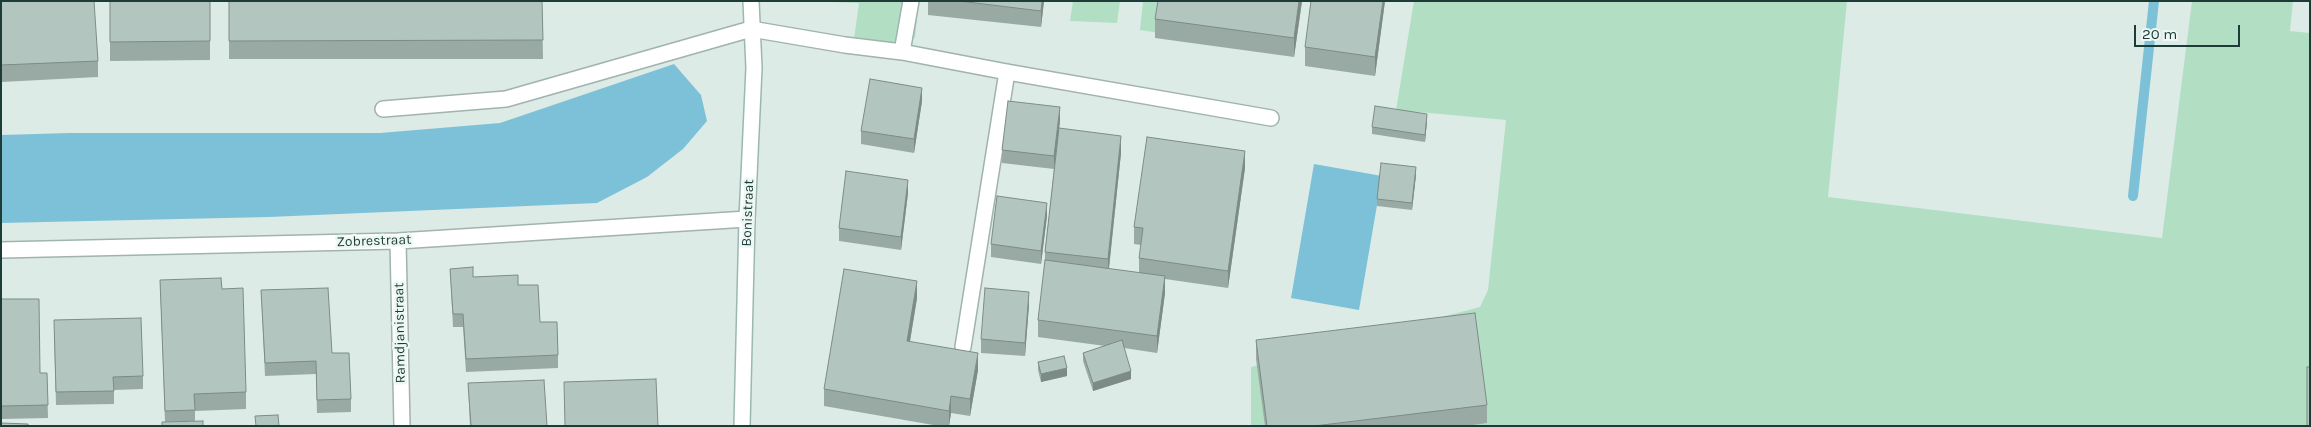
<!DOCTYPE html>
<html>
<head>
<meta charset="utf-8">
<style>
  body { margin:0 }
  #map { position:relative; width:2311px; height:427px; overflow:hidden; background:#ddebe6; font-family:Karla,sans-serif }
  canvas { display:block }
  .frame { position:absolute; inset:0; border:2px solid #1d3c37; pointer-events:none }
  .scale { position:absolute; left:2134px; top:25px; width:106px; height:22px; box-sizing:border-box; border:2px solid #1d3c37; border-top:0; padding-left:6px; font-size:15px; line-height:18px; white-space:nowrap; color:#1d3c37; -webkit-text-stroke:4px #edf7f3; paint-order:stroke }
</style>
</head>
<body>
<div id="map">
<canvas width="2311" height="427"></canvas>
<div class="frame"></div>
<div class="scale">20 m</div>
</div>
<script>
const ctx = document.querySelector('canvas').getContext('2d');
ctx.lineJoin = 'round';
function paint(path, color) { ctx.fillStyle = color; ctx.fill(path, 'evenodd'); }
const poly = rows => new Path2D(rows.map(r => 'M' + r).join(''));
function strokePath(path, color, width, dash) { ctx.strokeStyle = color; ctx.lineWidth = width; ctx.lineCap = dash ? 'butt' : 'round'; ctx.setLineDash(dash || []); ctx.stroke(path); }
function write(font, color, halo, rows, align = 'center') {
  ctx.font = font + ' Karla,sans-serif'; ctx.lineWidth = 5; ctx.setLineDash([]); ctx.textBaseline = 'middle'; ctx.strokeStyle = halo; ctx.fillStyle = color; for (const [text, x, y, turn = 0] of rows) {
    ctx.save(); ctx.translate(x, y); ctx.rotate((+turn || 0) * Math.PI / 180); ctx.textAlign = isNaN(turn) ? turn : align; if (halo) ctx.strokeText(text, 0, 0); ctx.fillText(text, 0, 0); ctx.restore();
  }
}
paint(poly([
  [801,1,919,1,915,37,909,44,902,48,854,39,859,3],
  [1073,1,1120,1,1117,23,1070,21],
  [1143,1,1172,1,1167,34,1140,30],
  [1414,1,1847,1,1828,197,2162,238,2192,1,2293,1,2290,31,2310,33,2310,426,1251,426,1251,367,1480,307,1488,290,1506,120,1396,110]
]), '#b2dfc3');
paint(poly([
  [674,64,701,95,707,121,683,149,647,177,597,203,269,217,1,223,1,135,70,133,380,133,500,123],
  [1314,164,1382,176,1359,310,1291,298]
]), '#7dc1d8');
strokePath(poly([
  [2133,196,2154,1]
]), '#7dc1d8', 10);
const lane = poly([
  [902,52,911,1],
  [383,109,506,99,751,29,845,45,902,52,1007,72,1271,118],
  [963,347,1007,72]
]);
const street = poly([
  [398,241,402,426],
  [1,250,398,241,747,219]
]);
const secondary = poly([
  [742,426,747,219,754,68,751,1]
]);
strokePath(lane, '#a0b3ae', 18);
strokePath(street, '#a0b3ae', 18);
strokePath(secondary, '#9bb8b0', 18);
strokePath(lane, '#fff', 15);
strokePath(street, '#fff', 15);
strokePath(secondary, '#fff', 15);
paint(poly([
  [1,1,98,61,98,77,1,82],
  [110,1,210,1,210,60,110,61],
  [229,1,665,1,542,2,543,59,229,59],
  [928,1,1044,1,1041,27,928,15],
  [1302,1,1294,57,1155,38,1155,19],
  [1385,1,1375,76,1305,66,1305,47],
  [922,101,914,153,861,144,861,131],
  [1060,121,1059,128,1121,153,1109,269,1139,273,1139,258,1141,245,1134,244,1134,227,1245,168,1228,288,1165,279,1165,293,1157,353,1124,348,1131,379,1093,391,1083,361,1083,353,1105,346,1038,337,1038,320,1045,261,1045,252,1054,169,1002,163,1002,150],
  [1427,121,1425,142,1372,134,1372,127],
  [1416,175,1412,210,1377,206,1377,199],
  [908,193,901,250,839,241,839,228],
  [1047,216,1041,264,991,257,991,244],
  [450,269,473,277,540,322,558,355,558,368,466,372,463,327,453,327],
  [160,280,222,289,246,392,246,409,195,411,195,421,165,422],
  [261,290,332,353,351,399,351,412,317,413,316,374,265,376],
  [917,298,910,342,978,370,970,416,951,413,949,426,939,426,824,406,824,389],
  [1,299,40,373,47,373,48,418,1,419],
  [1029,305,1025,356,981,353,981,339],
  [54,333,143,376,143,389,114,390,114,404,56,405],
  [1256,340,1487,405,1487,423,1466,426,1265,426,1256,359],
  [1038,362,1067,376,1041,382,1038,370],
  [468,383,547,426,470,426]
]), '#99aaa4');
paint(poly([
  [1042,1,1044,1,1041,27,1041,11],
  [1299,1,1302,1,1294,57,1294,38],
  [1383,1,1385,1,1375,76,1375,57],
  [922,88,922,101,914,153,914,139],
  [1060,107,1060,121,1054,169,1054,156],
  [1427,114,1427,121,1425,142,1425,135],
  [1121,136,1121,153,1108,276,1108,259],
  [1245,151,1245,168,1228,288,1228,271],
  [1416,167,1416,175,1412,210,1412,203],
  [908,180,908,193,901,250,901,237],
  [1047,203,1047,216,1041,264,1041,251],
  [1165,276,1165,293,1157,353,1157,336],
  [917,281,917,298,907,358,907,341],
  [1029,292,1029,305,1025,356,1025,343],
  [978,353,978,370,970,416,970,399],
  [1067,368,1067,376,1041,382,1041,374],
  [1131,371,1131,379,1093,391,1093,383],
  [951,396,951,413,949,426,949,411]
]), '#7d8b86');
const building = poly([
  [1,1,94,1,98,61,1,65,1,1],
  [110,1,210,1,210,41,110,42,110,1],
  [229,1,542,1,543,40,229,41,229,1],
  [959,1,1042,1,1041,11,959,1],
  [1158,1,1299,1,1294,38,1155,19,1158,1],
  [1311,1,1383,1,1375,57,1305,47,1311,1],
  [870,79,922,88,914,139,861,131,870,79],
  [1008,101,1060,107,1054,156,1002,150,1008,101],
  [1375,106,1427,114,1425,135,1372,127,1375,106],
  [1059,128,1121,136,1108,259,1045,252,1059,128],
  [1147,137,1245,151,1228,271,1139,258,1143,228,1134,227,1147,137],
  [1381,163,1416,167,1412,203,1377,199,1381,163],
  [846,171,908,180,901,237,839,228,846,171],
  [997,196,1047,203,1041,251,991,244,997,196],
  [1045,260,1165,276,1157,336,1038,320,1045,260],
  [473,267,473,277,518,275,518,285,538,285,540,322,557,322,558,355,466,359,463,314,453,314,450,269,473,267],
  [844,269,917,281,907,341,978,353,970,399,951,396,949,411,824,389,844,269],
  [221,278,222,289,243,288,246,392,194,394,195,410,165,411,160,280,221,278],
  [328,288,332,353,349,353,351,399,317,400,316,361,265,363,261,290,328,288],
  [985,288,1029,292,1025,343,981,339,985,288],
  [1,299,39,299,40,373,47,373,48,405,1,406,1,299],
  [1475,313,1487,405,1314,426,1267,426,1256,340,1475,313],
  [141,318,143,376,113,377,114,391,56,392,54,320,141,318],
  [1122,340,1131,371,1093,383,1083,353,1122,340],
  [1064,356,1067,368,1041,374,1038,362,1064,356],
  [2307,367,2310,367,2310,426,2307,426,2307,367],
  [656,379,658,426,565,426,564,382,656,379],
  [544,380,547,426,471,426,468,383,544,380],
  [278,415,279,426,256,426,255,416,278,415],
  [203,421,203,426,162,426,162,422,203,421],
  [1,423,28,424,28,426,1,426,1,423]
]);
paint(building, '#b2c6bf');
strokePath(building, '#7d8b86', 1);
write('14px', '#1d3c37', '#edf7f3', [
  ["Bonistraat",748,213,-88],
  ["Zobrestraat",374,241,-2],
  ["Ramdjanistraat",400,333,-91]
]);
</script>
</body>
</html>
